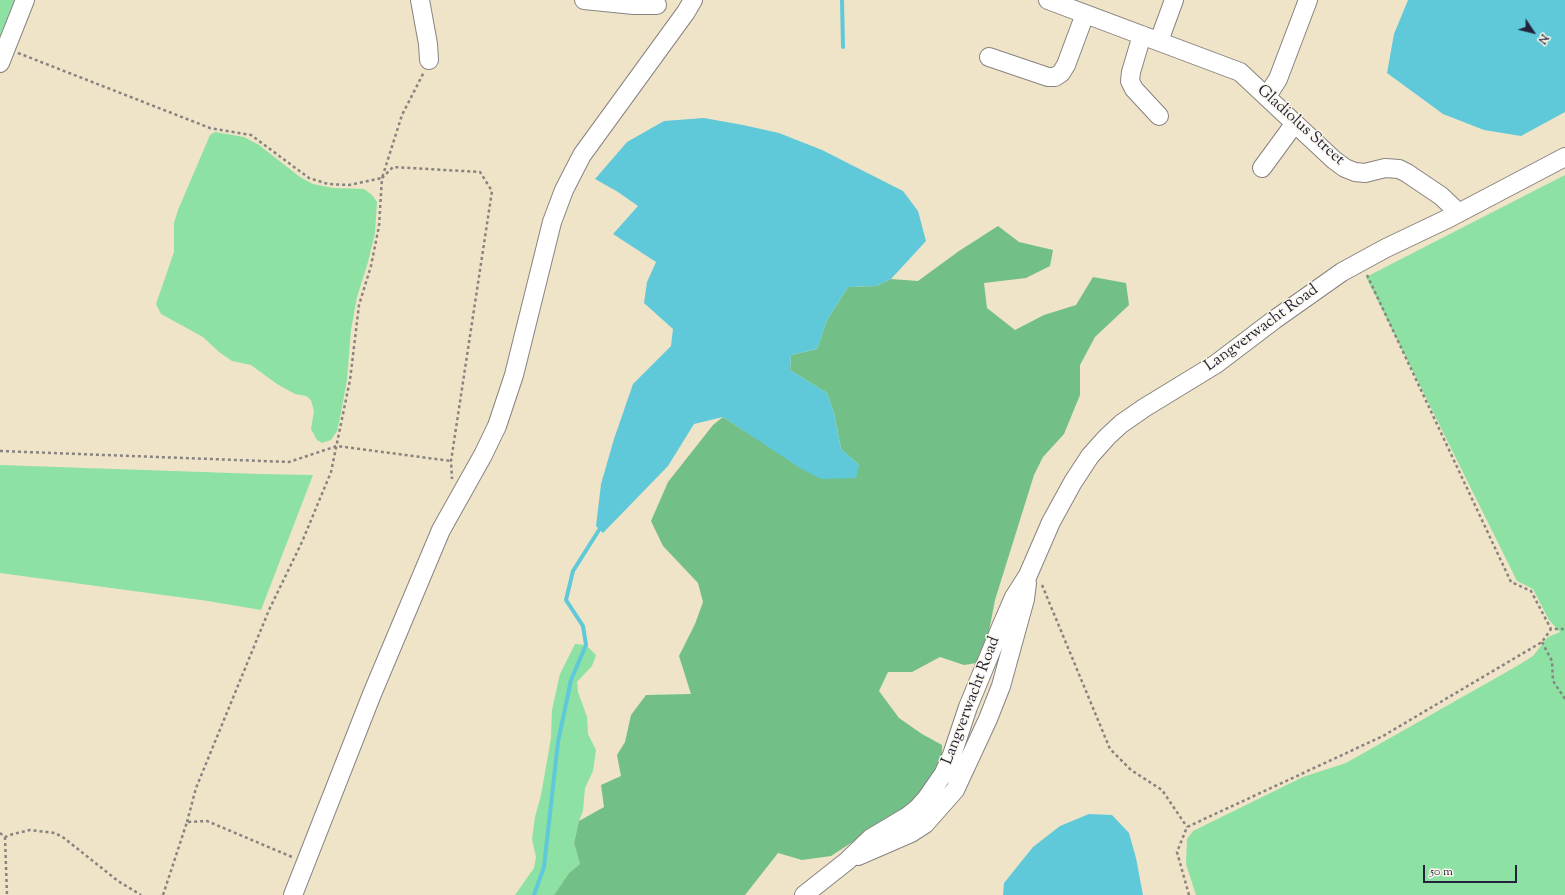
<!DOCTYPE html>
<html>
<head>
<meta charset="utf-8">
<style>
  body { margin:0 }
  #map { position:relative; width:1565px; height:895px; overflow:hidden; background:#efe4c7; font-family:"Sorts Mill Goudy",serif }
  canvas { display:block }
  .north { position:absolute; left:1513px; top:12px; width:40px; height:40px; -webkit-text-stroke:3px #fbf7ec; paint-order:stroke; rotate:125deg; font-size:11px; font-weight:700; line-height:16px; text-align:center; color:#22223b }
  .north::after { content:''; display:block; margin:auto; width:14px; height:18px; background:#22223b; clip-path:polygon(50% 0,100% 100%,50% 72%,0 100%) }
  .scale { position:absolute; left:1423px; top:865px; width:94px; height:18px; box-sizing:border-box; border:2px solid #22223b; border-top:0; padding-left:5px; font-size:12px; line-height:14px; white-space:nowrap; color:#22223b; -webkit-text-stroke:3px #fbf7ec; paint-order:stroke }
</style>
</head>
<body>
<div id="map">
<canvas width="1565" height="895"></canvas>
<div class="north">N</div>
<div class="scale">50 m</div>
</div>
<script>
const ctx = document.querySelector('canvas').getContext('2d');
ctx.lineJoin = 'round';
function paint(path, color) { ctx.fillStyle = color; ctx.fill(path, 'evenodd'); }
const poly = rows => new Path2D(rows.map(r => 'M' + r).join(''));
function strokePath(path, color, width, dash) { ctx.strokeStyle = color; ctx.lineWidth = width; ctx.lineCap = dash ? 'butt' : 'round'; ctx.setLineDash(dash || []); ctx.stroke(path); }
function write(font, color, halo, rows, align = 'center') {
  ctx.font = font + ' "Sorts Mill Goudy",serif'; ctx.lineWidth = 3; ctx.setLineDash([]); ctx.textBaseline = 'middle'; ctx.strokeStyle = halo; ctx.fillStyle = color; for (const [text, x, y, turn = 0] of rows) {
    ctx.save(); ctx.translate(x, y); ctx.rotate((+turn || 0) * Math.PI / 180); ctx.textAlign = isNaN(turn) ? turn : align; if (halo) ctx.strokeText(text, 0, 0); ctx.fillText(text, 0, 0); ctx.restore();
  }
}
paint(poly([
  [0,0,19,0,0,50],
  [215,132,244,137,259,145,300,177,313,184,333,188,364,189,372,195,377,202,375,233,368,262,357,297,351,330,347,380,341,413,337,431,331,440,322,443,317,440,311,429,314,411,311,400,306,396,295,394,277,384,251,365,232,361,219,352,203,337,161,314,156,304,174,252,174,223,178,210,210,135],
  [1565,175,1565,895,1196,895,1186,864,1187,839,1193,831,1303,777,1346,763,1517,666,1533,656,1548,637,1560,632,1549,620,1533,589,1517,581,1366,277],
  [0,465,260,474,313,475,261,610,208,601,0,573],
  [575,644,586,645,596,655,592,666,577,682,578,692,587,717,588,734,596,750,593,771,585,788,583,811,579,821,574,843,580,864,569,873,554,895,515,895,534,868,536,857,532,839,535,817,541,795,551,738,552,710,560,674]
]), '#8de1a2');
paint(poly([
  [998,226,1019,242,1053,250,1050,266,1026,278,984,283,987,308,1015,330,1044,315,1076,305,1093,277,1126,283,1129,305,1095,337,1080,365,1080,395,1064,434,1043,457,1034,475,995,600,983,662,964,665,940,657,912,672,888,672,879,691,899,718,922,734,942,745,943,774,922,805,865,834,831,856,802,860,778,853,745,895,554,895,569,873,580,864,574,843,579,821,604,807,601,785,621,776,617,755,625,742,631,715,646,695,691,694,679,656,695,624,703,602,698,583,663,546,651,521,668,482,713,425,723,417,754,437,859,465,841,449,834,413,827,393,790,370,791,355,817,349,827,320,848,287,876,286,891,279,918,281,959,251]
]), '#72bf88');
paint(poly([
  [1408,0,1565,0,1565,112,1521,136,1484,130,1443,114,1387,73,1394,34],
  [704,118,743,125,779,133,822,150,903,191,918,211,926,241,891,279,876,286,848,287,827,320,817,349,791,355,790,370,827,393,834,413,841,449,859,465,856,478,821,479,800,468,723,417,694,424,668,466,603,533,596,526,601,484,614,439,633,384,671,346,673,329,644,303,647,282,656,262,613,234,638,206,618,192,595,179,627,142,664,121],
  [1089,814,1112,815,1129,833,1136,858,1143,895,1003,895,1004,883,1033,847,1060,826]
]), '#5fc9da');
strokePath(poly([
  [842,0,843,47],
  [534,895,544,867,558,742,571,680,586,645,583,626,566,600,573,571,599,530]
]), '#5fc9da', 4);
const minor = poly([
  [420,0,428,44,429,60],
  [584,0,634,5,657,5],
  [1048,0,1240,72,1334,160,1345,168,1355,172,1365,173,1385,168,1399,169,1407,173,1441,196,1459,213],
  [1142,35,1131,72,1130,81,1134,89,1159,116],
  [1159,41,1174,0],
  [989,57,1048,77,1055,77,1061,73,1066,65,1085,14],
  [0,63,25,0],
  [1267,96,1278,79,1308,0],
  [1262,168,1295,123],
  [858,856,911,833,925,824,955,790,988,719,1001,686,1025,599,1027,583],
  [293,895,372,694,441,530,483,455,497,426,514,375,552,222,564,190,582,155,686,12,693,0],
  [804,895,847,861,871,838,908,816,918,808,926,799,944,773,952,755,968,707,1001,627,1014,597,1028,575,1051,522,1073,482,1090,456,1107,437,1121,424,1144,408,1216,364,1274,320,1342,272,1386,248,1449,218,1565,157]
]);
strokePath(minor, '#888381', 20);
strokePath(poly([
  [18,53,210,128,251,135,309,178,328,184,349,185,382,178,402,115,424,72],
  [1367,275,1511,582,1531,591,1551,629],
  [0,451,289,462,337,446,451,461],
  [1042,585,1110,749,1131,770,1162,790,1187,827],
  [1542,642,1552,661,1553,681,1565,699],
  [187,822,196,788,269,610,302,542,331,472,350,380,359,305,371,266,379,226,382,178,393,167,480,172,492,191,451,461,452,479],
  [0,833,5,837,13,834,30,830,55,833,64,838,118,881,141,895],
  [5,837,7,895],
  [163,895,187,822,207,821,292,857],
  [1189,895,1177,852,1187,827,1383,736,1542,642,1551,629,1565,629]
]), '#888381', 2.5, [3, 3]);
strokePath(minor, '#fff', 18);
write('16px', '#22223b', '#fbf7ec', [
  ["Gladiolus Street",1300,126,42],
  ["Langverwacht Road",1262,329,-36],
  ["Langverwacht Road",972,701,-69]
]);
</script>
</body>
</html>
